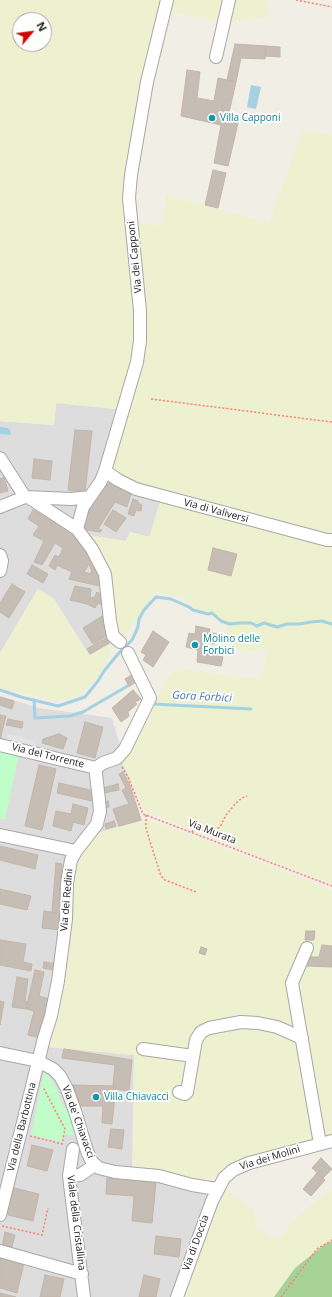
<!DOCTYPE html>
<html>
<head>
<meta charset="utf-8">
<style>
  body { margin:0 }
  #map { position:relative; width:332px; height:1297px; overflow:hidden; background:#f1eee6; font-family:"Open Sans",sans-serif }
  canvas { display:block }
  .north { position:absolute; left:12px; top:12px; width:40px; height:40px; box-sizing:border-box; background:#fff; border:1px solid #a6a6a6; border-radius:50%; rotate:61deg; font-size:11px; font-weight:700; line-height:16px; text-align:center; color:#202020 }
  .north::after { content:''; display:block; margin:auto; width:14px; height:18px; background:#d00700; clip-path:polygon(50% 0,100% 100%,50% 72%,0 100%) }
</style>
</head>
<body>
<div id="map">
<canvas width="332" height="1297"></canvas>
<div class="north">N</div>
</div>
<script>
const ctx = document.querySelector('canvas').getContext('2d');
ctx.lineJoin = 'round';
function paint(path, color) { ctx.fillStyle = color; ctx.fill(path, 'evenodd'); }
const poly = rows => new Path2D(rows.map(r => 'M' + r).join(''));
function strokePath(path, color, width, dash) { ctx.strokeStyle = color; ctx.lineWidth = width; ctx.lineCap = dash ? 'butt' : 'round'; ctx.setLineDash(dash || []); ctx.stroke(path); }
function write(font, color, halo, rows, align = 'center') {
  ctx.font = font + ' "Open Sans",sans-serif'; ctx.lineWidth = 3.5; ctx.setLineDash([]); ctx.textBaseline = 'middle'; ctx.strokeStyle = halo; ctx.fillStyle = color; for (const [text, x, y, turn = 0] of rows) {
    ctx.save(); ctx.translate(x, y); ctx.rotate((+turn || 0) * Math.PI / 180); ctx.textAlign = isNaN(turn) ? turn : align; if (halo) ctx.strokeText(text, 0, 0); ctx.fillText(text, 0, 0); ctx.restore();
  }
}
paint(poly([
  [56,403,128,410,163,492,150,537,130,532,126,541,88,535,115,632,112,643,90,656,54,599,38,589,0,653,0,421,54,425],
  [0,696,39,708,112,718,142,821,97,833,48,1047,134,1055,132,1177,160,1181,211,1191,174,1297,0,1297]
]), '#dedddd');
paint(poly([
  [0,0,163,0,125,191,137,311,135,353,122,403,113,409,56,403,54,425,0,421],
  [20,20,44,20,44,44,20,44],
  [171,0,267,0,269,16,227,23,169,12],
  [303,130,332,135,332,535,163,492,110,470,146,333,135,222,163,226,166,195,269,223],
  [160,502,332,545,332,884,145,811,121,760,136,739,167,679,176,668,261,680,268,648,240,652,226,636,228,627,182,598,156,592,121,640,115,632,87,535,126,541,130,532,149,537],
  [38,589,54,599,89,656,112,643,109,657,97,678,84,692,71,699,57,700,0,688,0,653],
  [151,820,332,890,332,1136,230,1166,217,1175,199,1180,180,1178,133,1165,134,1055,48,1047,76,866,85,847,97,833,142,821],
  [223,1187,254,1211,256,1228,280,1240,292,1221,332,1188,332,1241,325,1244,295,1268,274,1297,183,1297]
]), '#edf1d0');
paint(poly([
  [332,1241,332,1297,274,1297,295,1268,325,1244]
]), '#a8d398');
paint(poly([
  [0,751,19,755,5,819,0,819],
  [44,1072,50,1078,56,1088,64,1108,70,1108,78,1136,64,1134,62,1142,31,1135]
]), '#c1fdc8');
paint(poly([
  [8,734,35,741,33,749,6,742]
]), '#e4e4e4');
paint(poly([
  [251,85,261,87,256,109,247,107],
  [0,427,8,428,10,430,11,434,9,435,0,434]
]), '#a4d2e2');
strokePath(poly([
  [0,690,21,697,58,706,85,697,98,681,104,671,118,654,132,640,138,627,139,619,144,610,156,597,171,599,189,607,193,610,208,614,212,613,221,621,230,624,240,623,251,623,257,626,264,623,277,627,287,624,299,624,311,622,322,621,332,624],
  [34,700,35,718,70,716,83,712,131,684],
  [152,704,251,709]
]), '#a4d2e2', 3);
const building = poly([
  [235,44,266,46,265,59,241,58,236,82,227,80,235,44],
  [266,46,280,47,280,57,265,56,266,46],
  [187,70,200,72,197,98,214,101,218,78,236,82,228,117,239,119,228,166,214,163,221,125,181,116,187,70],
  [213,170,226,173,218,208,205,205,213,170],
  [75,430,92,431,85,492,68,490,75,430],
  [34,459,52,461,50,480,32,478,34,459],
  [4,477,8,491,0,493,0,479,4,477],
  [104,482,132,490,127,507,115,502,98,529,102,530,100,532,82,529,89,508,104,482],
  [133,499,138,501,138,503,142,505,141,511,136,510,134,516,128,514,133,499],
  [33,510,82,538,103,578,99,586,69,579,72,572,57,565,55,570,49,566,55,555,59,557,63,548,55,543,42,565,34,562,44,541,33,535,39,526,28,519,33,510],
  [89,564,92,571,90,574,84,572,89,564],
  [113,510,126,518,116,532,104,524,113,510],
  [213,548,237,554,231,576,208,570,213,548],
  [32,565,48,574,43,583,27,574,32,565],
  [12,584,25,592,9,618,0,612,0,603,12,584],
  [75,586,91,589,90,597,94,598,97,592,106,598,106,608,98,603,95,608,87,604,70,600,75,586],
  [104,615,106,636,93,644,83,628,104,615],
  [196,626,210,629,209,632,217,634,215,644,205,643,203,652,223,657,221,666,197,662,198,650,186,647,189,633,195,634,196,626],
  [153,631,169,642,153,667,143,660,146,655,141,652,153,631],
  [106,638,109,643,90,654,87,649,106,638],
  [133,674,138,681,129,686,125,679,133,674],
  [133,690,141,699,135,702,137,704,128,712,129,716,121,722,112,708,133,690],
  [0,697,14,701,12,709,0,705,0,697],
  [0,715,6,716,0,740,0,715],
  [8,719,23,722,22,728,6,725,8,719],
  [85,722,103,727,95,758,77,753,85,722],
  [59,734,67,738,63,749,42,743,43,739,59,734],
  [39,765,56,769,42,830,25,826,39,765],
  [123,772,130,786,141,820,119,826,113,809,129,804,122,790,126,788,119,774,123,772],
  [59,783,95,791,92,801,57,793,59,783],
  [118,784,119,790,104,793,103,788,118,784],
  [108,801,109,807,104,808,102,803,108,801],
  [73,804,88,808,84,825,73,822,71,831,53,826,56,811,71,814,73,804],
  [114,821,116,826,106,829,105,824,114,821],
  [0,846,38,855,35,869,0,860,0,846],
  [56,863,62,864,58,913,52,912,56,863],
  [0,889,31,896,27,910,0,904,0,889],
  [44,911,63,914,61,930,42,928,44,911],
  [306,931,315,931,314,940,305,940,306,931],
  [0,940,26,944,23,962,32,964,31,971,0,965,0,940],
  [322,945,332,946,332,967,306,966,306,957,319,957,322,945],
  [201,947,207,949,205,955,199,953,201,947],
  [44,962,58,964,57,971,43,968,44,962],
  [35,970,44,972,39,996,49,999,41,1038,28,1035,34,1011,26,1009,35,970],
  [17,977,28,979,25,1001,28,1002,26,1009,12,1007,17,977],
  [0,1001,4,1002,0,1025,0,1001],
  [64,1049,132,1060,129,1091,116,1089,116,1086,113,1085,115,1065,62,1058,64,1049],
  [72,1085,116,1086,112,1124,102,1123,103,1106,81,1106,72,1085],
  [111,1129,124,1130,122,1149,108,1147,111,1129],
  [32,1145,53,1150,47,1171,27,1166,32,1145],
  [321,1158,332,1169,323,1178,312,1168,321,1158],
  [317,1173,325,1180,311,1196,303,1189,317,1173],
  [107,1178,156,1182,152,1223,132,1221,134,1196,106,1194,107,1178],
  [14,1188,39,1194,33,1221,8,1215,14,1188],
  [5,1232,15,1235,11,1250,2,1247,5,1232],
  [156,1236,181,1239,179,1257,154,1254,156,1236],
  [0,1257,24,1263,17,1293,0,1288,0,1257],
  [45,1275,64,1279,60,1297,40,1297,45,1275],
  [144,1275,160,1279,156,1297,139,1297,144,1275],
  [0,1293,16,1297,0,1297,0,1293]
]);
paint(building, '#c6beb5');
strokePath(building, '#c4b5a7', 1);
const minor = poly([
  [216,57,229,0],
  [0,458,25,497],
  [105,471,118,480,136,489,327,540,332,540],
  [28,497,77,529],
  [0,507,25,497,71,499,90,497],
  [0,555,2,561,0,571],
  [120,642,113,636,110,621,105,574,92,549,77,529,83,507,101,481,105,471,137,362,140,341,140,311,129,198,131,175,147,82,167,0],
  [0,745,96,768],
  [0,835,76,851],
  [307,948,292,983,320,1144],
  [143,1049,193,1056],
  [0,1053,38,1061,53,1069,60,1076,67,1089,75,1111,87,1151,92,1162,99,1168,115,1172,159,1176,192,1185,217,1189],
  [179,1092,185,1094,187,1092,196,1040,201,1032,209,1028,241,1022,258,1023,277,1027,302,1038],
  [73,1149,69,1176,84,1297],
  [69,1176,80,1175,95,1165],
  [0,1215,44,1038,51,1016,58,981,66,919,67,883,71,860,76,851,97,824,98,819,100,812,99,800,96,774,96,768,103,763,117,758,125,749,150,698,128,653],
  [0,1251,82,1274],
  [177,1297,212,1201,224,1178,233,1170,249,1163,332,1141]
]);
strokePath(minor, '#a7a7a7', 14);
strokePath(poly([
  [296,0,332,7],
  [151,399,332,422],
  [122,767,128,777,143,814,332,886],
  [146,815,146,829,161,876,165,880,196,892],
  [192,832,194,829,207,831,212,831,220,827,226,815,236,803,242,798,247,796],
  [30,1136,62,1144,65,1129,43,1087],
  [2,1226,42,1235,48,1208],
  [281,1297,317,1249,332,1240]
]), '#ff7e69', 1.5, [2, 2]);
strokePath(minor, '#fff', 12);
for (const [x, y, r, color] of [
  [212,118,4,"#0f9aa8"],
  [195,645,4,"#0f9aa8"],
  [96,1097,4,"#0f9aa8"]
]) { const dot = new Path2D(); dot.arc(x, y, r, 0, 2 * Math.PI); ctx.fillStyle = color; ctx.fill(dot); strokePath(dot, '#fff', 1.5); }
write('10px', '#0d838f', '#fff', [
  ["Villa Capponi",220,118],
  ["Molino delle",203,639],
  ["Forbici",203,651],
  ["Villa Chiavacci",104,1097]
], 'left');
write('10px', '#202020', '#fff', [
  ["Via dei Capponi",135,257,-96],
  ["Via di Valiversi",216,511,15],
  ["Via del Torrente",48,756,14],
  ["Via Murata",212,832,21],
  ["Via dei Redini",67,900,-85],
  ["Via de' Chiavacci",78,1122,70],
  ["Via della Barbottina",22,1127,-76],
  ["Via dei Molini",270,1158,-17],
  ["Viale della Cristallina",76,1223,83],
  ["Via di Doccia",196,1243,-70]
]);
write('italic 11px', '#4275af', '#fff', [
  ["Gora Forbici",202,697,3]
]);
</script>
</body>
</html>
